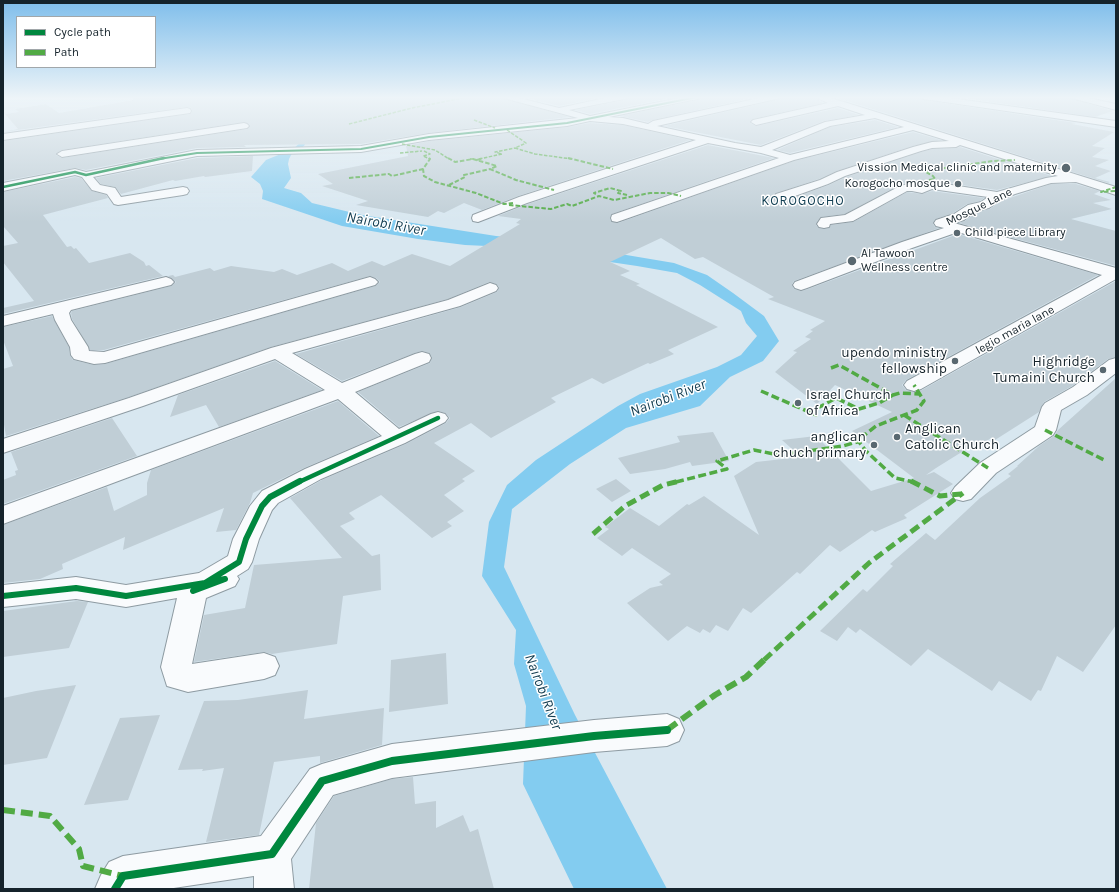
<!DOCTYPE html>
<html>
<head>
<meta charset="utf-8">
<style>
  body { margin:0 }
  #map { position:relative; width:1119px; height:892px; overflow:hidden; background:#d8e7f0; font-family:Karla,sans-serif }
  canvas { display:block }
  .frame { position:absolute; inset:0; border:4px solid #15232b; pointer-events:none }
  .legend { position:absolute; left:16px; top:16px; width:140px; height:52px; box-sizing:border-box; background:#fff; border:1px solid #a1a7aa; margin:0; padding:5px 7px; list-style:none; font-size:12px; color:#15232b }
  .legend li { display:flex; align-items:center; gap:8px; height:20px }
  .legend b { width:20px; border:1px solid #a1a7aa }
</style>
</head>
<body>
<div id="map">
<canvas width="1119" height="892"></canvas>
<div class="frame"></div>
<ul class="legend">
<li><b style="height:5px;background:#00873e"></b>Cycle path</li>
<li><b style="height:5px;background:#51aa44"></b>Path</li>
</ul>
</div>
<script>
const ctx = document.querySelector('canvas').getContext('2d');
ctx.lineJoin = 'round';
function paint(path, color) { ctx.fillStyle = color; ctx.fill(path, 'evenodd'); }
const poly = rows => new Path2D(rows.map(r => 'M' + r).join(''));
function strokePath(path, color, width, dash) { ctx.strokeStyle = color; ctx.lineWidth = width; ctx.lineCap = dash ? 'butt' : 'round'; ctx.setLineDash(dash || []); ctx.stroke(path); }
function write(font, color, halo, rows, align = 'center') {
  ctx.font = font + ' Karla,sans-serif'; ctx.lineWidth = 3; ctx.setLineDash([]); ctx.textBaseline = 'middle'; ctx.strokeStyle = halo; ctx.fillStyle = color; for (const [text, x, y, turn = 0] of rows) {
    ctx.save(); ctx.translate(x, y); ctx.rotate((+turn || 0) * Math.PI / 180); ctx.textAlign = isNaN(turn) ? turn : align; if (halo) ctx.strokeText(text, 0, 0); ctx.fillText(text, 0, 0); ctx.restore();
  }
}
paint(poly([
  [298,132,308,138,304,146,292,153,289,159,288,164,291,178,284,188,301,193,312,203,362,215,496,236,537,240,674,263,707,275,733,293,764,316,779,341,763,361,730,377,700,406,626,428,570,464,512,509,504,567,575,715,667,889,574,889,523,784,526,706,514,664,516,630,482,576,489,522,507,485,536,460,618,406,640,394,717,367,741,355,757,336,746,323,741,311,700,285,677,273,637,266,509,247,465,245,418,239,342,226,262,199,263,191,260,184,251,177,266,160,293,149,302,141]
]), '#83ccf0');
paint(poly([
  [133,97,499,97,570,117,429,133,361,144,244,145,246,147,197,148,86,170,75,168,3,181,3,141,190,114,192,112,191,108,187,107,3,132,18,129,5,114,19,112,15,109,46,104,59,113,133,100],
  [244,122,250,125,247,129,62,158,56,155,62,150],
  [522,97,602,97,559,106],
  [629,97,675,97,590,114,575,110,624,100],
  [702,97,756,97,653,120,648,122,620,116,697,100],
  [781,97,814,97,823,103,753,119,750,121,750,123,756,126,838,108,859,115,824,121,761,145,664,126,776,100],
  [834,97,919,97,924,100,1076,123,1072,124,1114,132,1092,146,1105,148,1092,157,1109,160,1095,166,1111,171,1095,178,1110,182,1108,183],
  [956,97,1067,97,1113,111,1095,117],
  [875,120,898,127,790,153,777,150,830,127],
  [590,123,623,125,690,140,518,196,482,210,464,203,444,213,438,211,428,217,356,205,368,201,322,186,333,184,318,174,408,156,406,146,429,141,567,127],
  [913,132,941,140,913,146,837,171,819,179,776,193,773,198,776,201,784,201,829,185,846,177,921,152,932,149,956,148,960,147,1052,176,997,190,926,180,922,181,919,183,912,182,899,185,845,214,821,217,816,225,819,228,824,229,829,228,831,225,853,222,907,192,922,194,932,191,984,198,980,201,967,204,953,213,936,219,933,224,935,227,939,228,794,281,792,284,794,289,801,291,808,289,958,234,1098,275,906,380,902,385,906,390,914,392,922,390,1116,281,1116,357,1108,359,1072,386,1044,402,1039,412,995,440,991,438,978,447,973,445,936,468,926,475,934,472,953,484,904,515,907,518,875,532,872,530,840,552,830,545,800,574,797,572,751,613,743,608,728,631,716,625,710,633,703,629,700,633,687,626,668,641,627,603,650,588,663,585,659,582,671,574,632,548,622,556,597,538,609,529,605,527,630,508,659,526,687,504,689,505,704,496,759,535,734,476,756,462,801,457,782,440,816,436,871,491,914,478,852,431,892,412,835,385,817,404,775,372,797,352,793,351,811,339,805,337,813,331,810,330,825,321,768,299,774,297,703,257,695,259,661,238,610,262,630,271,620,275,640,284,636,285,718,327,668,350,674,354,650,364,648,363,603,384,592,378,551,398,556,402,491,438,471,423,434,443,475,471,462,479,465,481,444,495,464,511,447,522,452,526,432,538,381,495,349,513,355,519,340,526,372,556,380,554,381,590,343,596,337,644,272,654,264,652,194,662,204,615,245,608,254,565,342,558,290,498,322,480,406,444,446,423,450,418,445,413,438,411,399,427,358,392,430,363,432,357,429,353,422,351,415,353,342,381,296,354,461,307,497,292,499,287,496,284,489,282,448,299,271,347,129,397,6,436,3,419,3,369,13,366,3,340,3,327,52,316,69,347,70,355,73,360,94,365,105,364,375,286,380,282,376,278,370,276,104,350,90,350,72,319,71,313,72,311,171,286,176,282,168,276,173,275,175,277,210,268,214,271,231,266,274,272,282,269,297,275,332,263,348,271,372,261,384,266,412,254,450,266,520,224,516,223,521,219,498,216,528,204,708,145,774,158,612,214,610,218,611,221,618,223,794,161],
  [253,156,252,171,205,177,204,176,175,181,173,180,121,194,115,187,101,184,96,178,197,158],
  [75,177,81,178,92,191,106,195,108,198,43,215,67,247,71,246,74,249,76,248,89,263,130,253,144,262,146,266,149,265,163,276,3,314,3,308,34,301,3,262,3,246,18,243,3,226,3,192],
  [1051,184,1076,184,1100,191,1094,194,1111,200,1093,203,1112,209,1071,219,1116,231,1116,266,959,223,965,221,977,212,990,209,1001,201],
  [275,361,322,390,219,427,206,405,170,417,178,395],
  [1116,378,1116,625,1083,672,1057,656,1041,691,1038,690,1031,701,999,681,992,691,928,649,911,666,860,629,856,633,848,627,837,641,820,631,863,589,867,592,893,566,890,564,926,533,935,540,980,498,1011,476,1008,474,1018,466,1017,466,1039,446,1054,436,1058,430],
  [338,401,379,436,304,468,253,493,250,503,236,530,216,532,224,508,123,550,125,537,62,564,63,569,40,579,3,583,3,525,107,487,114,511,147,495,147,483,151,470],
  [112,418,137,456,3,504,3,480,16,475,15,471,18,470,11,452],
  [713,432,729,461,692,466,690,462,665,469,630,474,618,458,680,442,677,436],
  [616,479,631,491,612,502,596,489],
  [77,601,88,602,69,648,3,657,3,611],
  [446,653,448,704,389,712,391,660],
  [76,685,47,758,3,765,3,698,36,691],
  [308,690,304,719,384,708,382,745,320,763,320,756,274,762,259,835,206,842,224,768,202,771,203,769,178,770,204,701,238,700],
  [160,715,128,800,84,805,120,718],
  [413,777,415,804,436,801,436,828,463,815,470,832,478,829,494,889,309,889,316,823,334,796,392,779]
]), '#c0ced6');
const minor = poly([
  [500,97,515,97,559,108,610,97,628,97,624,99,569,110,590,116,684,97,701,97,697,99,609,117,623,118,648,124,653,121,764,97,780,97,776,99,657,126,735,143,761,147,825,122,865,115,838,106,756,125,751,122,753,120,828,103,815,97,828,97,1116,187,1116,195,1076,182,1051,183,1015,194,1000,200,989,208,976,211,964,220,954,223,1116,268,1116,279,921,389,914,391,907,389,904,385,907,381,1102,275,958,232,912,248,807,288,801,290,795,288,793,285,795,282,902,242,944,228,936,226,934,223,936,220,954,214,968,205,981,202,988,197,932,189,922,193,912,191,907,191,853,221,830,224,829,227,824,228,819,227,817,224,821,218,845,215,900,186,912,183,920,185,922,182,926,181,997,192,1046,178,1058,176,960,145,956,147,932,148,921,151,845,176,828,184,784,200,780,201,776,200,774,197,776,194,820,180,837,172,913,147,932,142,949,141,913,130,794,160,617,222,612,221,611,218,612,215,779,158,761,153,708,143,527,203,478,222,473,221,472,218,473,215,519,197,696,140,623,124,590,121,567,126,429,140,361,152,197,156,93,177,100,185,115,188,121,197,183,187,187,188,189,191,187,194,183,195,118,205,114,204,107,194,92,190,82,177,75,175,3,191,3,183,75,169,86,172,197,150,361,146,429,134,578,118,500,97],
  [875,118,904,127,790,155,772,150,830,126,875,118],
  [920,97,943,97,1116,121,1116,127,924,99,920,97],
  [1068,97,1084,97,1116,104,1116,110,1068,97],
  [187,108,190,109,191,111,190,113,3,140,3,134,187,108],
  [244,123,247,124,249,126,247,128,62,157,57,154,62,151,244,123],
  [166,277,171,279,174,282,171,285,71,310,69,313,71,320,88,347,89,351,104,352,370,277,375,279,378,282,375,285,105,363,94,364,74,359,71,355,70,347,55,320,53,314,3,326,3,316,166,277],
  [490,283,496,285,498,288,496,291,460,306,292,353,342,383,415,354,422,352,429,354,431,358,429,362,355,392,399,429,431,414,438,412,445,414,448,418,445,422,405,443,321,479,278,503,272,510,259,539,252,562,248,569,237,576,239,579,235,586,206,598,192,664,264,653,275,657,279,666,275,675,264,679,188,692,167,686,161,667,177,598,126,607,76,599,3,607,3,585,76,577,126,585,199,573,228,556,233,539,250,506,262,491,305,469,382,436,338,399,3,524,3,506,325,390,275,359,143,406,3,453,3,439,129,398,271,348,448,300,490,283],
  [1116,358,1116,373,1087,395,1061,410,1056,430,1053,435,996,473,971,499,963,501,955,499,951,493,955,487,980,463,1035,427,1042,407,1045,403,1073,387,1109,360,1116,358],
  [667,714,679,719,684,730,679,741,667,746,594,752,392,778,333,795,291,859,294,889,254,889,254,876,167,889,95,889,101,875,109,862,123,856,261,836,310,769,322,764,392,744,594,720,667,714]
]);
strokePath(minor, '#8e9ba2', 2);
paint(minor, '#f9fbfd');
strokePath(poly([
  [474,120,495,128],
  [349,124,412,108,468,97],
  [507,130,526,143,515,148,535,154,572,159],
  [402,144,435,150,449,159],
  [424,151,430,154,423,156,430,159],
  [400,153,422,151],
  [470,159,475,159],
  [479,159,502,154,495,152,515,148]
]), '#51aa44', 1.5, [3.5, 1.5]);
strokePath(poly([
  [429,158,430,159,423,169,424,176,435,182,476,193,504,204,513,203],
  [448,158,455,162,473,159,497,166,490,169,516,180,554,190],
  [568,158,613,169],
  [477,160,483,158],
  [349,178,389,174,392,176,423,169],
  [929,180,935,179,933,176,924,171,993,161,1015,160],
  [449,185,465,177,464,175,490,169],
  [1115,191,1101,192,1116,187],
  [596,194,594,193,610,188,621,191,618,193,627,195],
  [509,205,551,209,567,204,572,206,599,196,614,200,650,193,668,193,681,196]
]), '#51aa44', 2, [4.5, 2]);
strokePath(poly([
  [831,368,839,365,893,395,900,393,919,394],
  [761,391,816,415,814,410,836,398,859,409,879,403,893,395],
  [904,415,988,468],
  [1045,430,1106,461],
  [856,438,866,451,895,478,914,482],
  [676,482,727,469,717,461,754,450,779,455,843,446,857,442,855,437,866,434,876,426,917,410,924,401,914,385]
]), '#51aa44', 3.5, [8, 3.5]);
strokePath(poly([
  [911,481,940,496,961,494],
  [593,534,625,506,663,485,680,481],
  [764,660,869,563,963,493]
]), '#51aa44', 5, [10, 5]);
strokePath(poly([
  [667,730,715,695,746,677,765,659],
  [3,810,50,816,79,849,83,866,123,876]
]), '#51aa44', 6, [12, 6]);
strokePath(poly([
  [159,159,197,153,361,149,429,137,567,123,697,97]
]), '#00873e', 2);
strokePath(poly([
  [3,187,75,172,86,175,164,158]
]), '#00873e', 2.5);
strokePath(poly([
  [299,482,438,418]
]), '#00873e', 4.5);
strokePath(poly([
  [225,579,193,591,205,583,225,579],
  [205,583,239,562,246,539,262,506,270,497,300,481],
  [3,596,76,588,126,596,205,583]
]), '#00873e', 6);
strokePath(poly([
  [115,889,123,876,272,854,322,781,392,761,594,736,667,730]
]), '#00873e', 8);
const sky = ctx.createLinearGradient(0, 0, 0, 222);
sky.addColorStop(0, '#7fbeeb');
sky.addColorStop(0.44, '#edf4f8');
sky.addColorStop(1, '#edf4f800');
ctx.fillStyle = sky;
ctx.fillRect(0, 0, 1119, 222);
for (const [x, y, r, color] of [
  [1066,168,5,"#596870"],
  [958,184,4,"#596870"],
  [957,233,4,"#596870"],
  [852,261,5,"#596870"],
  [955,361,4,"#596870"],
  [1103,370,4,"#596870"],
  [798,403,4,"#596870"],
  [897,437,4,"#596870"],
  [874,445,4,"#596870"]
]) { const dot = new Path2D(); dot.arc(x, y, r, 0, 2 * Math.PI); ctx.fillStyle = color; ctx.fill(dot); strokePath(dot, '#fff', 1.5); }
write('12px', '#15232b', '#fff', [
  ["Vission Medical clinic and maternity",1057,168],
  ["Korogocho mosque",950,184],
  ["Child piece Library",965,233,"left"],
  ["Al Tawoon",861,254,"left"],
  ["Wellness centre",861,268,"left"]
], 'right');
write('12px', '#15232b', '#fff', [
  ["Mosque Lane",979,207,-26],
  ["legio maria lane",1015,330,-29]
]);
ctx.letterSpacing = '1px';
write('13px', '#0f3d51', '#fff', [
  ["KOROGOCHO",803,201]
]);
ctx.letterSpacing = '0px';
write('14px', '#15232b', '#fff', [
  ["upendo ministry",947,353],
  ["fellowship",947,369],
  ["Highridge",1095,362],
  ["Tumaini Church",1095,378],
  ["Israel Church",806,395,"left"],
  ["of Africa",806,411,"left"],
  ["Anglican",905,429,"left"],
  ["Catolic Church",905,445,"left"],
  ["anglican",866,437],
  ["chuch primary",866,453]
], 'right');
write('italic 15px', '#123d51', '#fff', [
  ["Nairobi River",386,224,10],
  ["Nairobi River",668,398,-21],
  ["Nairobi River",543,692,69]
]);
</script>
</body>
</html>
